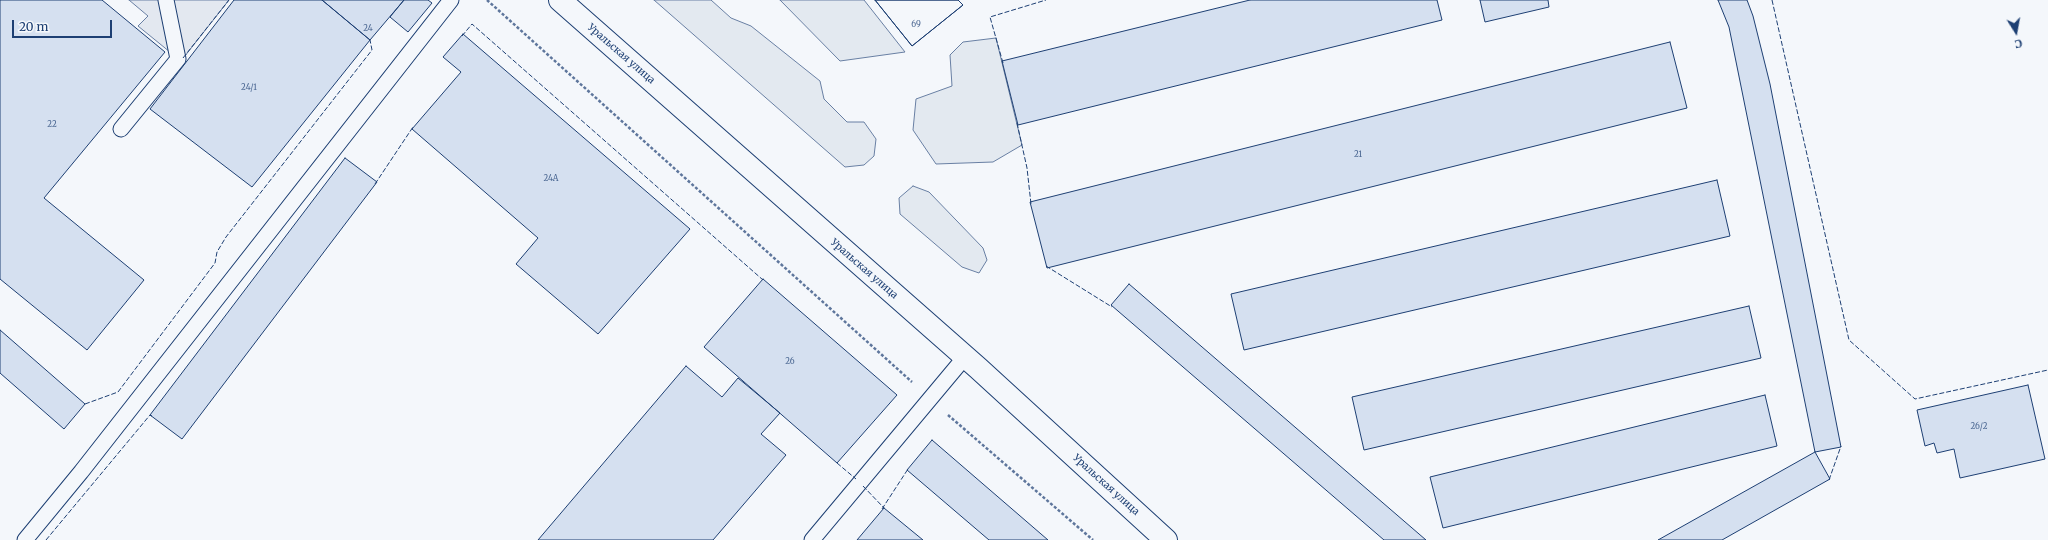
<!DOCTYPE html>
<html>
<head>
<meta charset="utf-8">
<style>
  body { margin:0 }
  #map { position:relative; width:2048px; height:540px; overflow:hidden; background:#f4f7fb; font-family:Merriweather,serif }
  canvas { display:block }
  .north { position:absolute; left:1996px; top:12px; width:40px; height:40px; -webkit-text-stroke:3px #f4f7fb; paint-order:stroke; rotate:169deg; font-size:11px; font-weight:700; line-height:16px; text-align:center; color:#1d3f73 }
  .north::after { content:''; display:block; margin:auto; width:14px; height:18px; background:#1d3f73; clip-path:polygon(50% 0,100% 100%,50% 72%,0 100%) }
  .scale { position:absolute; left:12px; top:20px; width:100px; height:18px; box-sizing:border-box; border:2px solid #1d3f73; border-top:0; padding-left:5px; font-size:12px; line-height:14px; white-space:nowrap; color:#1d3f73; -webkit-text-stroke:3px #f4f7fb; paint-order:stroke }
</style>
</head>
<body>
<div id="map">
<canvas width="2048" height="540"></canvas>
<div class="north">С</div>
<div class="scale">20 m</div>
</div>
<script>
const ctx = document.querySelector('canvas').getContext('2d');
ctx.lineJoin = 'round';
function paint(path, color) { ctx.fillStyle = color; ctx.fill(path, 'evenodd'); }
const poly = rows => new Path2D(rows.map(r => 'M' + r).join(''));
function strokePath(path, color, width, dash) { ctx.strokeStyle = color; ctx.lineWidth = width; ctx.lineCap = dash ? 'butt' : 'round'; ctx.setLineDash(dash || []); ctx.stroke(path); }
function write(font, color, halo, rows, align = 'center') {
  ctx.font = font + ' Merriweather,serif'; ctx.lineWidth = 3; ctx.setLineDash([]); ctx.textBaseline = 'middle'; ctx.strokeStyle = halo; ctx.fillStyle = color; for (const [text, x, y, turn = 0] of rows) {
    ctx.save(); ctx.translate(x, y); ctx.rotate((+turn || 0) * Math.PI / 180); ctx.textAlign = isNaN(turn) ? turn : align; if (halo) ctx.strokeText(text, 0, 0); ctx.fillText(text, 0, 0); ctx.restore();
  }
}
const green = poly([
  [654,0,711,0,731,18,751,26,820,81,824,99,847,122,864,122,876,139,874,156,864,165,845,167,654,0],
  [780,0,864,0,905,52,840,61,780,0],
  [996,38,1022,145,993,162,936,164,913,130,916,99,952,86,950,55,963,42,996,38],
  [913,186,929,192,983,248,987,260,979,273,962,267,900,214,899,198,913,186]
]);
paint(green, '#e3e9f0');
strokePath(green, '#687fa3', 1);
const parking = poly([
  [129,0,229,0,181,61,138,26,148,16,129,0]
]);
paint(parking, '#e3e8f0');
strokePath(parking, '#687fa3', 1);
const building = poly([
  [0,0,102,0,165,52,44,198,144,280,87,350,0,279,0,0],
  [234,0,322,0,370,40,252,187,150,109,234,0],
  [322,0,404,0,370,40,322,0],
  [404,0,428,0,432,3,408,32,390,17,404,0],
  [875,0,958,0,963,5,912,46,875,0],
  [875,0,958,0,963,5,912,46,875,0],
  [1250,0,1437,0,1442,20,1018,125,1002,61,1250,0],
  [1480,0,1548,0,1549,7,1485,22,1480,0],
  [1718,0,1747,0,1753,16,1770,84,1841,447,1815,452,1729,27,1718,0],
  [463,34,690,229,598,334,516,264,538,238,412,129,461,72,443,57,463,34],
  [1670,42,1687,108,1047,268,1030,202,1670,42],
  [345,158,377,182,182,439,150,415,345,158],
  [1717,180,1730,236,1244,350,1231,294,1717,180],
  [763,279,897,395,837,463,704,347,763,279],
  [1129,284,1426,540,1384,540,1111,305,1129,284],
  [1749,306,1761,358,1364,450,1352,397,1749,306],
  [0,330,85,404,64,429,0,373,0,330],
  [686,366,722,397,738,378,780,413,761,434,786,455,713,540,538,540,686,366],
  [2028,385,2045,459,1960,478,1954,449,1937,453,1934,443,1925,446,1917,410,2028,385],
  [1765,395,1777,446,1443,528,1430,477,1765,395],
  [932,440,1048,540,989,540,907,470,932,440],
  [1815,452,1830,479,1722,540,1658,540,1815,452],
  [884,508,923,540,857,540,884,508]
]);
paint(building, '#d5e0f0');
strokePath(building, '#1d3f73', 1);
const service = poly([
  [121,129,178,59,166,0],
  [25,540,81,472,451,0],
  [812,540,965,357]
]);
const tertiary = poly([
  [560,0,978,368,1166,540]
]);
strokePath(service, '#1d3f73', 17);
strokePath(tertiary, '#1d3f73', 24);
strokePath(poly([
  [487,0,912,382],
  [948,415,1093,540]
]), '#5e769c', 2.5, [3, 2]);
strokePath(service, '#f4f7fb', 15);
strokePath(tertiary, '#f4f7fb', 22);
strokePath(poly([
  [1772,0,1849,340,1915,399,2048,370],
  [462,36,472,24,763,280],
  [183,58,229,0],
  [1003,63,990,17,1046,0],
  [1017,123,1027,168,1031,204],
  [375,184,413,127],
  [1046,266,1112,307],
  [85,404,118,392,215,263,217,252,226,237,372,50,370,40],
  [837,463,856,479],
  [1829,480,1841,446],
  [863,486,884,508],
  [882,509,908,469],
  [46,540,150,415,152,416]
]), '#1d3f73', 1, [5, 2]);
write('8px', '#4b6792', null, [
  ["69",916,25],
  ["24",368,29],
  ["24/1",249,88],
  ["22",52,125],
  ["21",1358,155],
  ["24А",551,179],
  ["26",790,362],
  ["26/2",1979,427]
]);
write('10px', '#1d3f73', '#f4f7fb', [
  ["Уральская улица",621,54,41],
  ["Уральская улица",864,269,41],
  ["Уральская улица",1106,485,42]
]);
</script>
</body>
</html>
